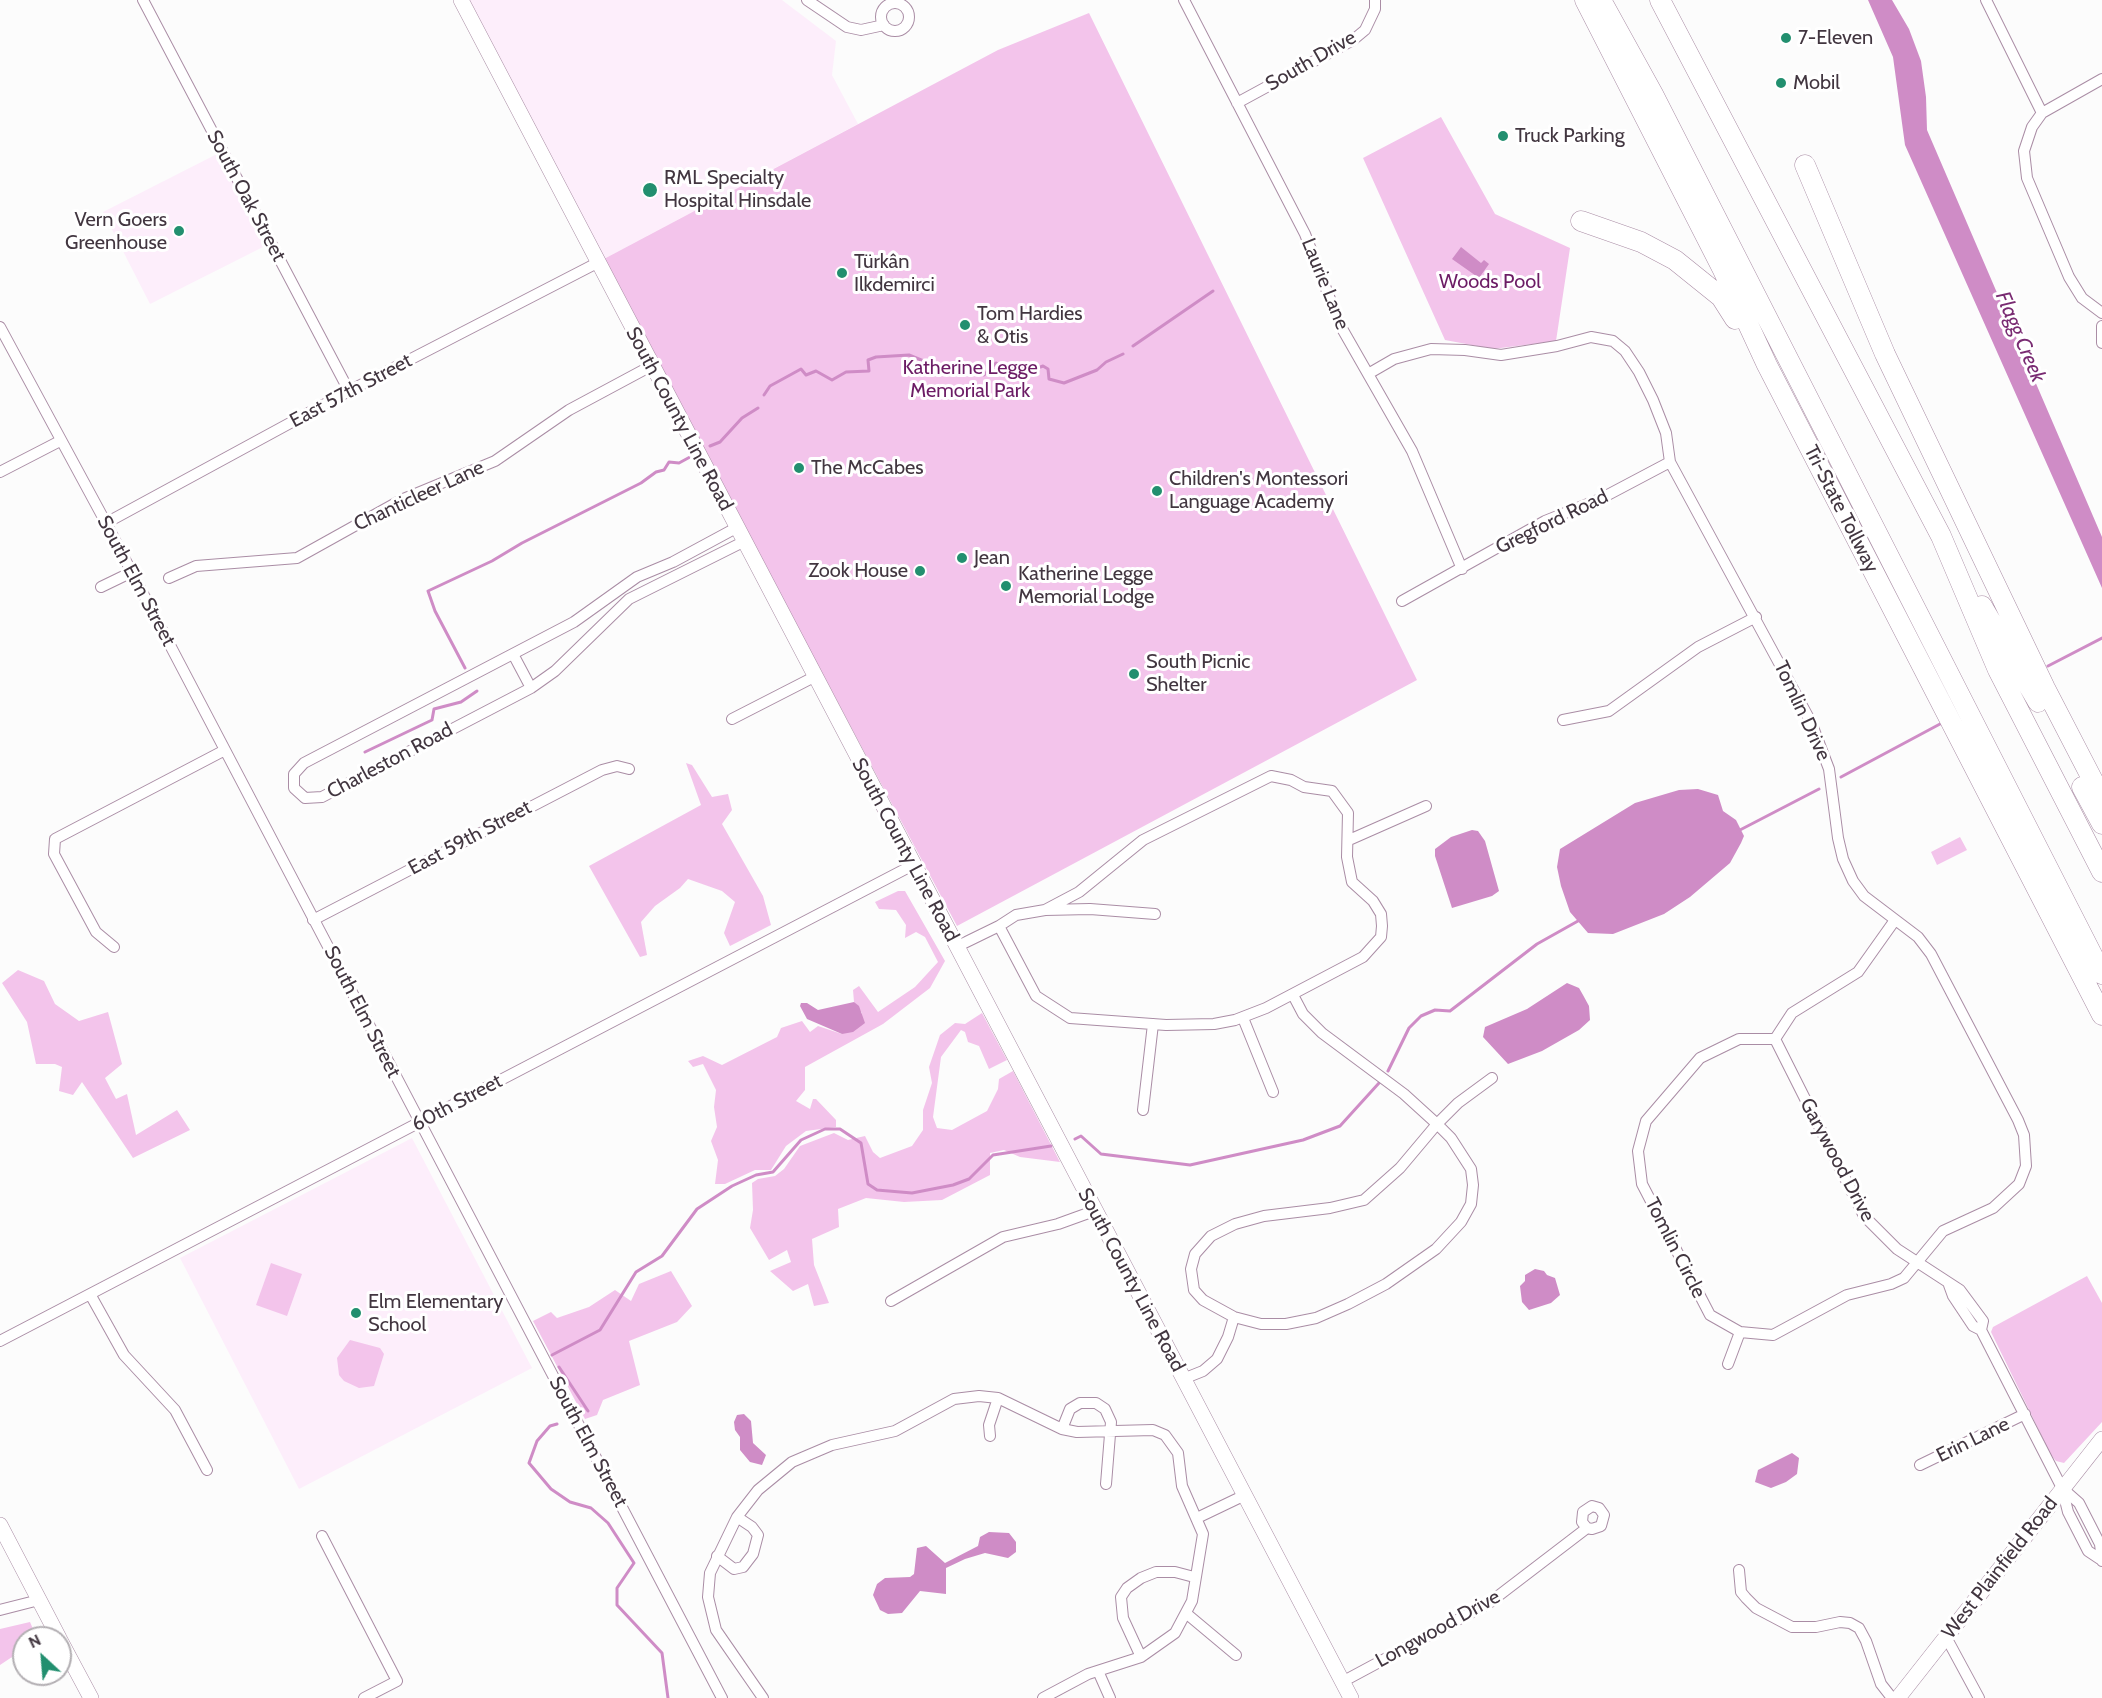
<!DOCTYPE html>
<html>
<head>
<meta charset="utf-8">
<style>
  body { margin:0 }
  #map { position:relative; width:2102px; height:1698px; overflow:hidden; background:#fcfcfc; font-family:Cabin,sans-serif }
  canvas { display:block }
  .north { position:absolute; left:12px; top:1626px; width:60px; height:60px; box-sizing:border-box; background:#fff; border:2px solid #b3afb3; border-radius:50%; rotate:334deg; font-size:16px; font-weight:700; line-height:24px; text-align:center; color:#423640 }
  .north::after { content:''; display:block; margin:auto; width:21px; height:27px; background:#228f6f; clip-path:polygon(50% 0,100% 100%,50% 72%,0 100%) }
</style>
</head>
<body>
<div id="map">
<canvas width="2102" height="1698"></canvas>
<div class="north">N</div>
</div>
<script>
const ctx = document.querySelector('canvas').getContext('2d');
ctx.lineJoin = 'round';
function paint(path, color) { ctx.fillStyle = color; ctx.fill(path, 'evenodd'); }
const poly = rows => new Path2D(rows.map(r => 'M' + r).join(''));
function strokePath(path, color, width, dash) { ctx.strokeStyle = color; ctx.lineWidth = width; ctx.lineCap = dash ? 'butt' : 'round'; ctx.setLineDash(dash || []); ctx.stroke(path); }
function write(font, color, halo, rows, align = 'center') {
  ctx.font = font + ' Cabin,sans-serif'; ctx.lineWidth = 6; ctx.setLineDash([]); ctx.textBaseline = 'middle'; ctx.strokeStyle = halo; ctx.fillStyle = color; for (const [text, x, y, turn = 0] of rows) {
    ctx.save(); ctx.translate(x, y); ctx.rotate((+turn || 0) * Math.PI / 180); ctx.textAlign = isNaN(turn) ? turn : align; if (halo) ctx.strokeText(text, 0, 0); ctx.fillText(text, 0, 0); ctx.restore();
  }
}
paint(poly([
  [468,0,782,0,836,41,832,75,858,124,602,260],
  [221,152,269,244,150,304,103,212],
  [412,1138,532,1368,299,1489,180,1258]
]), '#fdeefb');
paint(poly([
  [1089,13,1417,680,957,926,602,260,998,50],
  [1441,117,1495,214,1570,248,1556,341,1493,349,1445,340,1363,158],
  [686,763,692,765,712,797,728,794,732,810,722,824,763,896,771,925,730,946,724,933,735,902,722,891,688,879,680,888,655,906,641,922,647,955,640,957,589,866,701,805],
  [1960,837,1967,850,1937,865,1931,852],
  [898,891,905,891,945,961,930,988,883,1024,805,1067,805,1090,796,1101,810,1109,813,1099,816,1099,836,1120,836,1127,806,1131,786,1146,771,1170,755,1170,725,1184,715,1184,718,1160,711,1141,717,1127,714,1107,716,1090,703,1064,693,1067,688,1061,703,1056,722,1065,777,1037,781,1028,802,1021,810,1032,818,1026,842,1034,862,1013,854,1002,853,990,859,986,878,1012,915,987,938,962,925,937,916,932,905,938,906,925,896,910,879,909,875,902],
  [18,970,44,981,55,1004,79,1021,108,1012,122,1064,105,1078,116,1099,127,1094,136,1135,177,1110,190,1130,133,1158,82,1082,73,1095,59,1091,62,1067,55,1064,36,1064,27,1022,2,983],
  [982,1013,1007,1060,989,1069,979,1046,968,1042,965,1032,961,1030,941,1057,933,1117,937,1128,952,1130,987,1111,998,1089,999,1079,1013,1071,1060,1162,1020,1157,1004,1150,990,1153,990,1175,942,1200,904,1202,866,1198,838,1209,839,1227,812,1239,814,1265,829,1303,814,1306,808,1284,793,1291,770,1271,791,1262,787,1250,769,1260,750,1228,753,1210,752,1183,758,1179,775,1176,784,1169,800,1146,834,1133,848,1140,865,1136,873,1152,880,1158,912,1146,923,1130,923,1110,932,1083,929,1067,940,1035,955,1023,965,1024],
  [271,1263,302,1274,287,1316,256,1305],
  [671,1271,692,1306,677,1322,629,1341,640,1385,603,1400,597,1415,585,1419,533,1321,551,1312,557,1318,589,1307,615,1290,631,1301,639,1284],
  [2087,1276,2102,1303,2102,1422,2064,1463,2056,1461,2051,1455,1991,1332,1993,1327],
  [350,1340,380,1348,384,1354,374,1386,359,1388,344,1381,339,1375,337,1358],
  [30,1622,37,1638,24,1638,24,1649,0,1665,0,1629]
]), '#f3c4eb');
paint(poly([
  [1868,0,1892,0,1909,29,1921,61,1926,97,1927,130,2102,537,2102,588,1905,145,1893,57],
  [1461,247,1481,263,1484,260,1489,264,1479,278,1452,259],
  [1698,789,1718,795,1723,811,1736,820,1744,836,1741,843,1730,863,1690,897,1664,914,1613,934,1588,933,1570,912,1561,886,1557,867,1560,849,1635,803,1679,790],
  [1472,830,1478,831,1485,841,1499,891,1492,896,1452,908,1435,856,1435,849,1451,837],
  [1567,983,1579,988,1583,995,1589,1006,1590,1020,1579,1030,1542,1051,1508,1064,1483,1037,1485,1027,1527,1009],
  [854,1002,859,1006,865,1023,853,1032,842,1034,807,1019,800,1006,801,1003,807,1003,818,1010],
  [1535,1269,1544,1271,1547,1275,1555,1278,1560,1295,1551,1303,1529,1310,1522,1302,1520,1286,1525,1281,1525,1275],
  [744,1414,751,1421,753,1443,766,1455,762,1465,750,1462,740,1450,740,1437,735,1430,734,1422,737,1415],
  [1792,1453,1799,1458,1797,1474,1786,1482,1771,1488,1755,1482,1758,1470],
  [989,1532,1009,1533,1016,1542,1016,1552,1008,1558,985,1553,965,1559,946,1568,946,1594,920,1591,902,1613,888,1614,880,1610,873,1595,877,1584,885,1578,910,1577,914,1574,917,1548,926,1546,945,1563,978,1546,980,1537]
]), '#cf8cc6');
strokePath(poly([
  [1133,346,1213,291],
  [764,395,770,386,801,369,806,375,816,371,832,380,846,372,869,371,868,360,876,357,909,355,931,364,936,372,946,375,965,363,984,375,996,363,1011,374,1025,373,1043,366,1048,369,1049,379,1064,383,1097,370,1106,362,1123,354],
  [710,446,720,442,742,418,758,408],
  [2048,666,2102,638],
  [465,668,435,611,428,591,492,561,522,543,641,483,656,472,664,470,669,462,679,463,690,457],
  [365,752,432,720,434,709,461,702,477,691],
  [1841,777,1940,724],
  [1738,831,1819,789],
  [1388,1071,1409,1028,1421,1016,1435,1010,1450,1011,1537,944,1578,921],
  [1075,1139,1081,1136,1101,1154,1190,1165,1303,1140,1340,1126,1379,1083],
  [552,1355,600,1330,636,1272,662,1256,697,1209,732,1186,756,1175,773,1172,801,1140,825,1129,840,1129,861,1143,868,1184,877,1190,912,1193,953,1185,969,1179,993,1155,1051,1146],
  [559,1367,588,1411],
  [557,1424,550,1426,537,1441,529,1463,551,1489,570,1502,591,1508,608,1523,634,1563,617,1588,617,1605,662,1653,668,1698]
]), '#cf8cc6', 3);
const street = poly([
  [143,0,349,391],
  [807,0,847,27,861,30,884,25],
  [1184,0,1305,234,1340,325,1412,451,1462,569],
  [1986,0,2042,113],
  '881 17a14 14 0 1 1 28 0a14 14 0 1 1-28 0Z',
  [2102,79,2042,113,2032,127,2024,151,2027,178,2069,277,2082,298,2102,313],
  [1237,103,1353,40,1365,30,1375,9,1375,0],
  [2102,326,2102,343],
  [0,327,106,523,722,1698],
  [1368,374,1394,359,1431,349,1465,350,1501,355,1557,346,1591,337,1613,341,1625,351,1639,372,1653,400,1666,433,1670,462,1811,722,1829,769,1838,838,1843,859,1853,881,1864,896,1918,937,1931,954,2018,1120,2024,1135,2026,1166,2019,1184,1993,1208,1943,1231,1904,1278,1891,1284,1847,1295,1773,1335,1740,1332,1710,1315,1642,1184,1638,1151,1646,1121,1700,1058,1739,1039,1775,1039,1792,1013,1858,972,1895,920],
  [0,472,60,441],
  [106,523,349,391,597,263],
  [736,528,673,562,637,577,574,622,304,763,294,774,294,788,305,798,322,797,531,688,555,671,629,599,743,542],
  [169,578,196,566,297,558,403,499,495,461,569,410,651,366],
  [101,587,132,572],
  [1402,601,1545,521,1600,499,1670,462],
  [513,654,531,688],
  [732,719,814,677],
  [1563,720,1609,711,1698,647,1756,617],
  [1349,840,1426,806],
  [313,920,602,770,617,766,629,769],
  [999,926,1016,915,1045,910,1090,909,1155,914],
  [114,947,96,932,54,854,55,839,225,750],
  [956,947,999,926,1036,996,1070,1018,1166,1025,1214,1024,1235,1020,1266,1008,1363,957,1381,937,1382,926,1381,914,1373,901,1352,882,1347,857,1348,813,1332,791,1304,787,1291,780,1271,776,1143,840,1079,892,1045,910],
  [1293,995,1303,1014,1322,1033,1404,1094,1437,1124,1451,1138,1471,1169,1473,1185,1471,1204,1461,1222,1436,1249,1386,1284,1348,1304,1316,1318,1286,1324,1261,1324,1234,1317,1203,1300,1194,1290,1191,1269,1195,1254,1211,1236,1235,1224,1264,1216,1330,1208,1364,1200,1400,1168,1437,1124,1458,1103,1492,1078],
  [1243,1018,1273,1092],
  [1775,1039,1864,1216,1897,1249,1960,1290,1983,1321,1981,1330],
  [1143,1110,1153,1024],
  [1949,1285,1953,1296,1973,1326,1981,1330,2062,1488,2068,1512,2088,1551,2100,1559],
  [90,1294,124,1355,175,1410,207,1470],
  [891,1301,1003,1237,1058,1224,1094,1211],
  [0,1341,913,865],
  [1728,1364,1740,1332],
  [1183,1379,1203,1371,1217,1359,1228,1337,1234,1317],
  [1062,1429,1070,1409,1080,1403,1096,1403,1105,1409,1111,1422,1106,1484],
  [990,1436,989,1425,998,1398],
  [1920,1465,2025,1414],
  [2062,1488,2079,1503,2100,1544,2102,1561],
  [1197,1518,1245,1495],
  [322,1536,397,1681,364,1698],
  [717,1556,734,1569,743,1567,753,1554,758,1535,752,1527,737,1517],
  [1739,1570,1741,1592,1746,1598,1756,1608,1792,1627,1816,1627,1840,1622,1850,1623,1859,1628,1866,1641,1881,1684,1892,1698],
  [0,1610,39,1600],
  [1187,1614,1236,1655],
  [1946,1637,1979,1698],
  [1141,1657,1123,1618,1121,1597,1127,1588,1141,1578,1156,1572,1175,1572,1194,1577],
  [1098,1671,1110,1698],
  [1342,1682,1489,1603,1587,1528,1592,1529,1601,1526,1604,1515,1599,1508,1592,1506,1583,1512,1582,1522,1587,1528],
  [763,1698,716,1630,708,1597,710,1573,737,1517,758,1490,792,1462,832,1445,895,1431,954,1399,979,1396,998,1398,1062,1429,1077,1432,1153,1430,1165,1435,1178,1453,1182,1486,1203,1534,1192,1601,1175,1633,1141,1657,1088,1674,1043,1698]
]);
const secondary = poly([
  [461,0,1351,1698],
  [0,1525,59,1638],
  [60,1640,91,1698],
  [1898,1698,2102,1439]
]);
const highway = poly([
  [1585,0,1723,270,1767,365,2102,1015],
  [1601,0,1653,94,2102,974],
  [1660,0,1941,536,1998,670,2102,872],
  [1805,165,1885,354,2045,688,2102,798],
  [1581,221,1641,242,1675,260,1721,297,1735,319],
  [1982,606,2038,702],
  [2082,787,2102,824]
]);
strokePath(street, '#aa8da5', 12);
strokePath(secondary, '#aa8da5', 16);
strokePath(highway, '#aa8da5', 21);
strokePath(street, '#fff', 10);
strokePath(secondary, '#fff', 15);
strokePath(highway, '#fff', 20);
for (const [x, y, r, color] of [
  [1786,38,6,"#228f6f"],
  [1781,83,6,"#228f6f"],
  [1503,136,6,"#228f6f"],
  [650,190,8,"#228f6f"],
  [179,231,6,"#228f6f"],
  [842,273,6,"#228f6f"],
  [965,325,6,"#228f6f"],
  [799,468,6,"#228f6f"],
  [1157,491,6,"#228f6f"],
  [962,558,6,"#228f6f"],
  [920,571,6,"#228f6f"],
  [1006,586,6,"#228f6f"],
  [1134,674,6,"#228f6f"],
  [356,1313,6,"#228f6f"]
]) { const dot = new Path2D(); dot.arc(x, y, r, 0, 2 * Math.PI); ctx.fillStyle = color; ctx.fill(dot); strokePath(dot, '#fff', 2); }
write('20px', '#423640', '#fff', [
  ["7-Eleven",1798,38],
  ["Mobil",1793,83],
  ["Truck Parking",1515,136],
  ["RML Specialty",664,178],
  ["Hospital Hinsdale",664,201],
  ["Vern Goers",167,220,"right"],
  ["Greenhouse",167,243,"right"],
  ["Türkân",854,262],
  ["Ilkdemirci",854,285],
  ["Tom Hardies",977,314],
  ["& Otis",977,337],
  ["The McCabes",811,468],
  ["Children's Montessori",1169,479],
  ["Language Academy",1169,502],
  ["Jean",974,558],
  ["Zook House",908,571,"right"],
  ["Katherine Legge",1018,574],
  ["Memorial Lodge",1018,597],
  ["South Picnic",1146,662],
  ["Shelter",1146,685],
  ["Elm Elementary",368,1302],
  ["School",368,1325]
], 'left');
write('20px', '#423640', '#fff', [
  ["South Drive",1311,61,-30],
  ["South Oak Street",246,196,62],
  ["Laurie Lane",1325,284,68],
  ["East 57th Street",351,391,-28],
  ["South County Line Road",679,419,62],
  ["Chanticleer Lane",419,496,-25],
  ["Tri-State Tollway",1841,509,63],
  ["Gregford Road",1552,522,-26],
  ["South Elm Street",136,581,62],
  ["Tomlin Drive",1802,711,65],
  ["Charleston Road",390,761,-28],
  ["East 59th Street",470,838,-28],
  ["South County Line Road",905,850,62],
  ["South Elm Street",362,1012,63],
  ["60th Street",457,1103,-28],
  ["Garywood Drive",1837,1160,62],
  ["Tomlin Circle",1675,1248,63],
  ["South County Line Road",1131,1280,62],
  ["Erin Lane",1973,1440,-26],
  ["South Elm Street",588,1442,62],
  ["West Plainfield Road",2000,1568,-52],
  ["Longwood Drive",1438,1629,-29]
]);
write('20px', '#6c1c65', '#fff', [
  ["Woods Pool",1490,282],
  ["Katherine Legge",970,368],
  ["Memorial Park",970,391]
]);
write('italic 21px', '#792b72', '#fff', [
  ["Flagg Creek",2020,337,67]
]);
</script>
</body>
</html>
